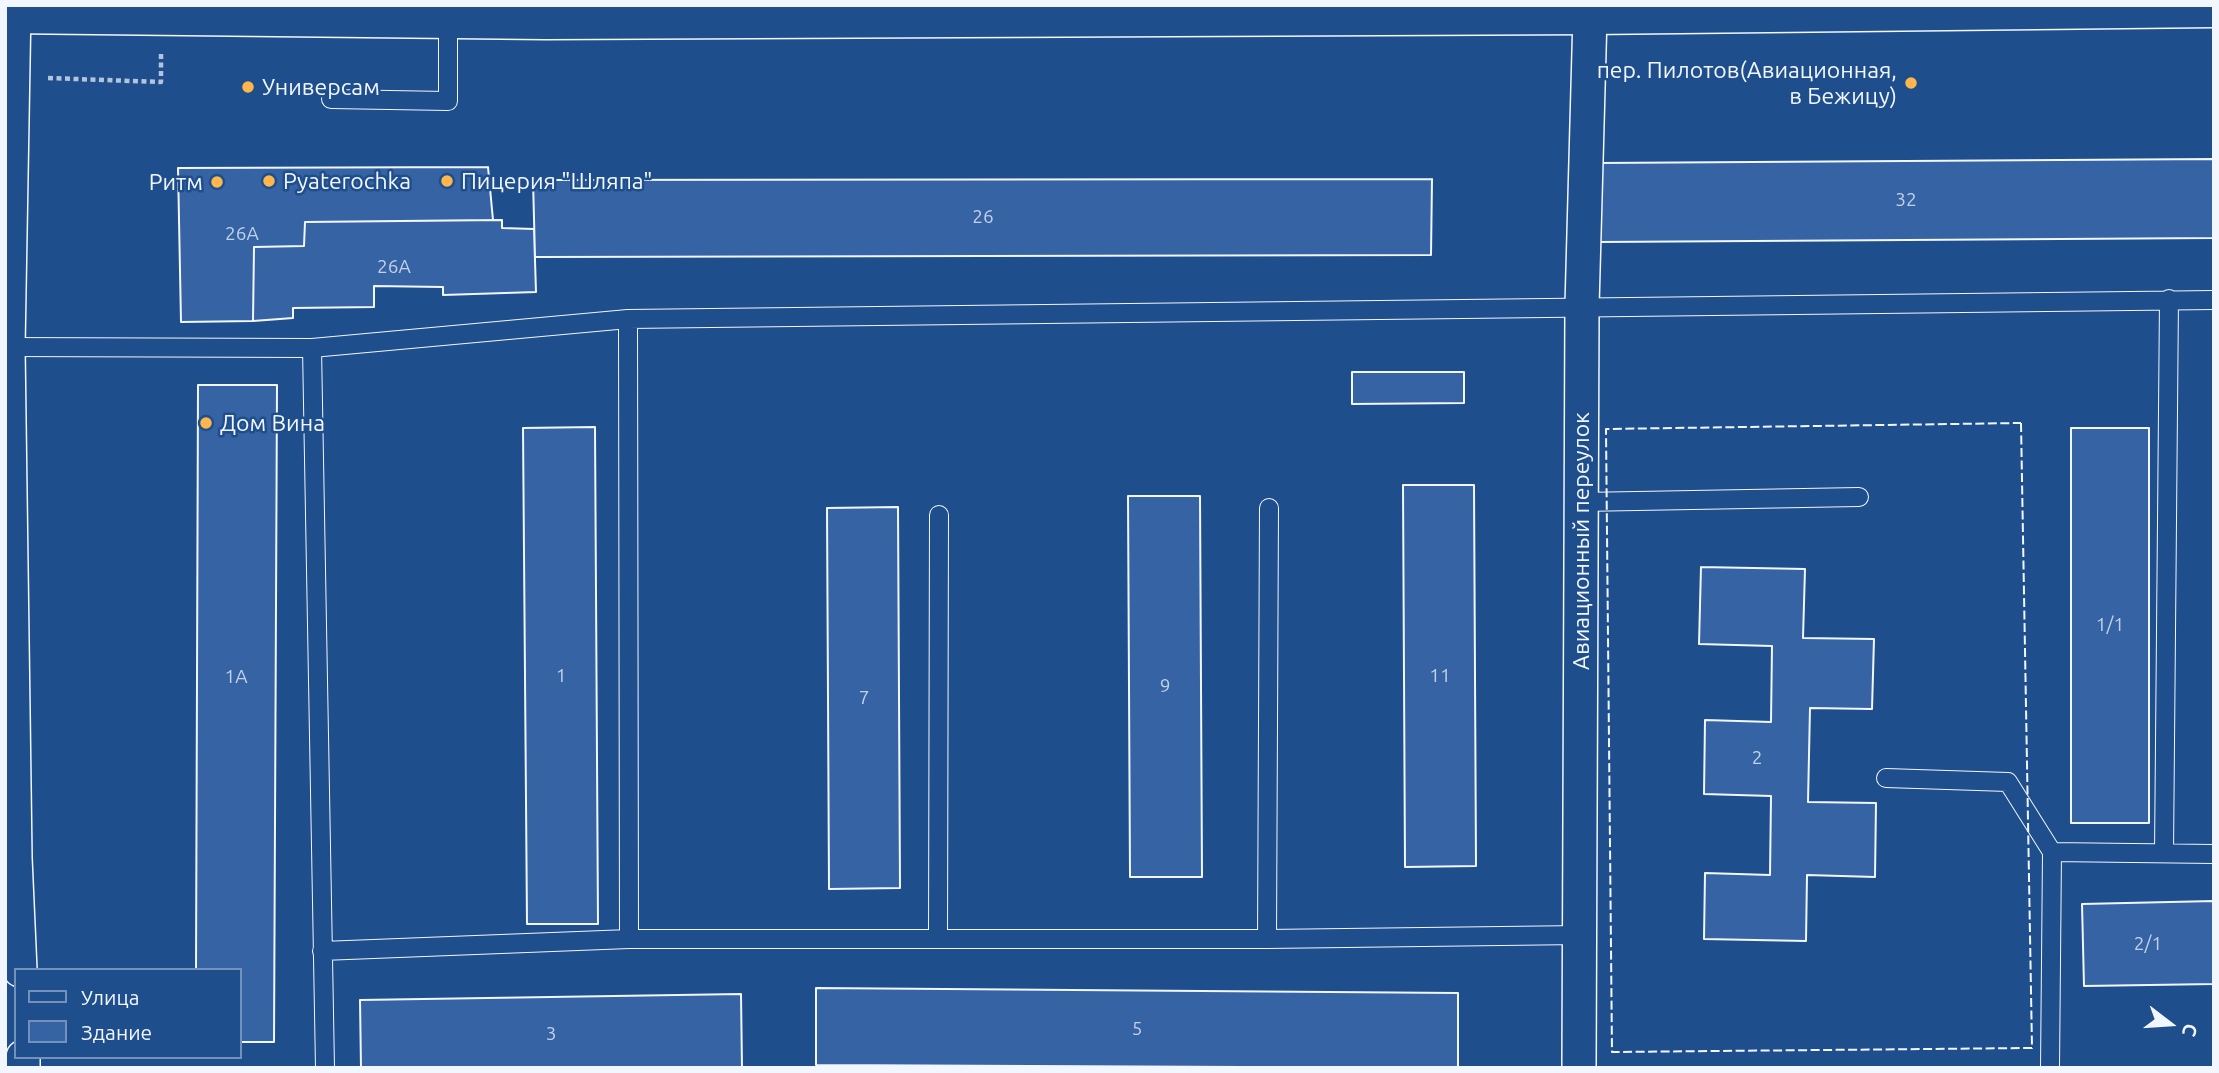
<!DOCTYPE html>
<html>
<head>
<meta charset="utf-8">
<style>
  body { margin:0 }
  #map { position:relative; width:2219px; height:1073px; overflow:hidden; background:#1f4e8c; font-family:Ubuntu,sans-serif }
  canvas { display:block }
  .frame { position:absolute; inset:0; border:7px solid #f2f6ff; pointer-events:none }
  .legend { position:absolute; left:14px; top:968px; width:228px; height:91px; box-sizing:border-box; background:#1f4e8c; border:2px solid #7391ba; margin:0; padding:9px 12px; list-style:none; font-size:21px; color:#f2f6ff }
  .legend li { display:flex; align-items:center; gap:14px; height:35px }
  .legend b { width:35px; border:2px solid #7391ba }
  .north { position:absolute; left:2135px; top:989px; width:70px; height:70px; -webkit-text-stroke:5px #1f4e8c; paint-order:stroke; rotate:107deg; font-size:19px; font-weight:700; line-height:28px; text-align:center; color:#f2f6ff }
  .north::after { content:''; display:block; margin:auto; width:24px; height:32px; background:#f2f6ff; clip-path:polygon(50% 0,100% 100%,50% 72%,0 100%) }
</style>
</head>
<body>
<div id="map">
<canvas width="2219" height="1073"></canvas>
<div class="frame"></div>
<ul class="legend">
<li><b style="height:9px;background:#1f4e8c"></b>Улица</li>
<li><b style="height:19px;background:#3563a3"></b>Здание</li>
</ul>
<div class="north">С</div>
</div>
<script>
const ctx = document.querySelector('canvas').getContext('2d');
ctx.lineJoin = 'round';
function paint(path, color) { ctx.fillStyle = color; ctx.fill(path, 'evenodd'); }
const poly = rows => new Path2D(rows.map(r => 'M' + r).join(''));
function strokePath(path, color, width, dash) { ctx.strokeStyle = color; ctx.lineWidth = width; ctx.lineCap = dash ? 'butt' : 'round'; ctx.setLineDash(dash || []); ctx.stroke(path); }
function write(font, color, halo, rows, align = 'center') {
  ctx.font = font + ' Ubuntu,sans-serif'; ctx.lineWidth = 5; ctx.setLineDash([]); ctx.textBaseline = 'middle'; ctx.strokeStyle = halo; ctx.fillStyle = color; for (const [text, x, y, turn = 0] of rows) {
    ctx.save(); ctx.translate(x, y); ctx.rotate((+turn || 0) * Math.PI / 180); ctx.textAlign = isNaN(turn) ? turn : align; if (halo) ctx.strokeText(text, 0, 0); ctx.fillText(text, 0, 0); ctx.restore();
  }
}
const building = poly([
  [2214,159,2214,238,1599,242,1598,163,2214,159],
  [488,167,493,220,305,222,304,246,254,247,253,321,181,322,178,168,488,167],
  [1432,179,1431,255,535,257,533,180,1432,179],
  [502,220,502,228,534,229,536,292,443,295,443,287,374,286,374,307,293,308,293,318,253,321,254,247,304,246,305,222,502,220],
  [1352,372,1464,372,1464,403,1352,404,1352,372],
  [198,385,277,385,274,1042,240,1042,240,970,196,970,198,385],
  [595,427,598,924,527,924,523,428,595,427],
  [2071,428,2149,428,2149,823,2071,823,2071,428],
  [1403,485,1474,485,1476,866,1405,867,1403,485],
  [1128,496,1200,496,1202,877,1130,877,1128,496],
  [898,507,900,888,829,889,827,508,898,507],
  [1701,567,1805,569,1803,638,1874,639,1872,709,1810,708,1808,802,1876,803,1875,877,1807,875,1806,941,1704,939,1705,873,1770,875,1771,796,1704,794,1705,720,1771,722,1772,646,1699,644,1701,567],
  [2214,901,2214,984,2084,986,2082,904,2214,901],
  [816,988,1458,993,1458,1068,816,1065,816,988],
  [741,994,742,1068,361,1068,360,1000,741,994]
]);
paint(building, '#3563a3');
strokePath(building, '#f2f6ff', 2);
const lane = poly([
  [331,99,448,101,448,19],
  [628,319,629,939],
  [5,347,312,348,628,319,2214,300],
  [312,348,325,1068],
  [1581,502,1859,497],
  [1886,778,2008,782,2052,852],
  [2164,853,2169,299],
  [938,938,939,515],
  [1267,939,1269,508],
  [322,951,629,939,1267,939,1580,935],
  [2050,1068,2052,852,2214,854]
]);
const street = poly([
  [14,5,8,347,15,858,20,970],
  [23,1057,23,1068],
  [1579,1068,1582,306,1590,15]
]);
const primary = poly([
  [5,14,545,20,1590,15,2214,8]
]);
strokePath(lane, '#f2f6ff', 20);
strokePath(street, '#f2f6ff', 36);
strokePath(primary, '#f2f6ff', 41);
strokePath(poly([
  [48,78,161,82,161,53]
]), '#b3c4dc', 4.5, [5, 3.5]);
strokePath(lane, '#1f4e8c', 18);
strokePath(street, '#1f4e8c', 33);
strokePath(primary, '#1f4e8c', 38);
strokePath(poly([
  [2021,423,2032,1048,1612,1052,1606,429,2021,423]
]), '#f2f6ff', 2, [9, 3.5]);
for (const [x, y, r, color] of [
  [1911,83,7,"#ffb74d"],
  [248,87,7,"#ffb74d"],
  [269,181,7,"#ffb74d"],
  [447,181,7,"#ffb74d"],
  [217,182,7,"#ffb74d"],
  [206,423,7,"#ffb74d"]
]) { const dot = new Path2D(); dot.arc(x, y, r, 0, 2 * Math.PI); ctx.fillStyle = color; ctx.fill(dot); strokePath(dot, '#1f4e8c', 2.5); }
write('19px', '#c3d1e8', null, [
  ["32",1906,200],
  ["26",983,217],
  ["26А",242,234],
  ["26А",394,267],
  ["1/1",2110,625],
  ["1",561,676],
  ["11",1440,676],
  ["1А",236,677],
  ["9",1165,686],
  ["7",864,698],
  ["2",1757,758],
  ["2/1",2148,944],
  ["5",1137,1029],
  ["3",551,1034]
]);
write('23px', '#f2f6ff', '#1f4e8c', [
  ["пер. Пилотов(Авиационная,",1897,70,"right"],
  ["в Бежицу)",1897,96,"right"],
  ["Универсам",262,87],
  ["Pyaterochka",283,181],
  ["Пицерия \"Шляпа\"",461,181],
  ["Ритм",203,182,"right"],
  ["Дом Вина",220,423]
], 'left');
write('23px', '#f2f6ff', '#1f4e8c', [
  ["Авиационный переулок",1581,541,-90]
]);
</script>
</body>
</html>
